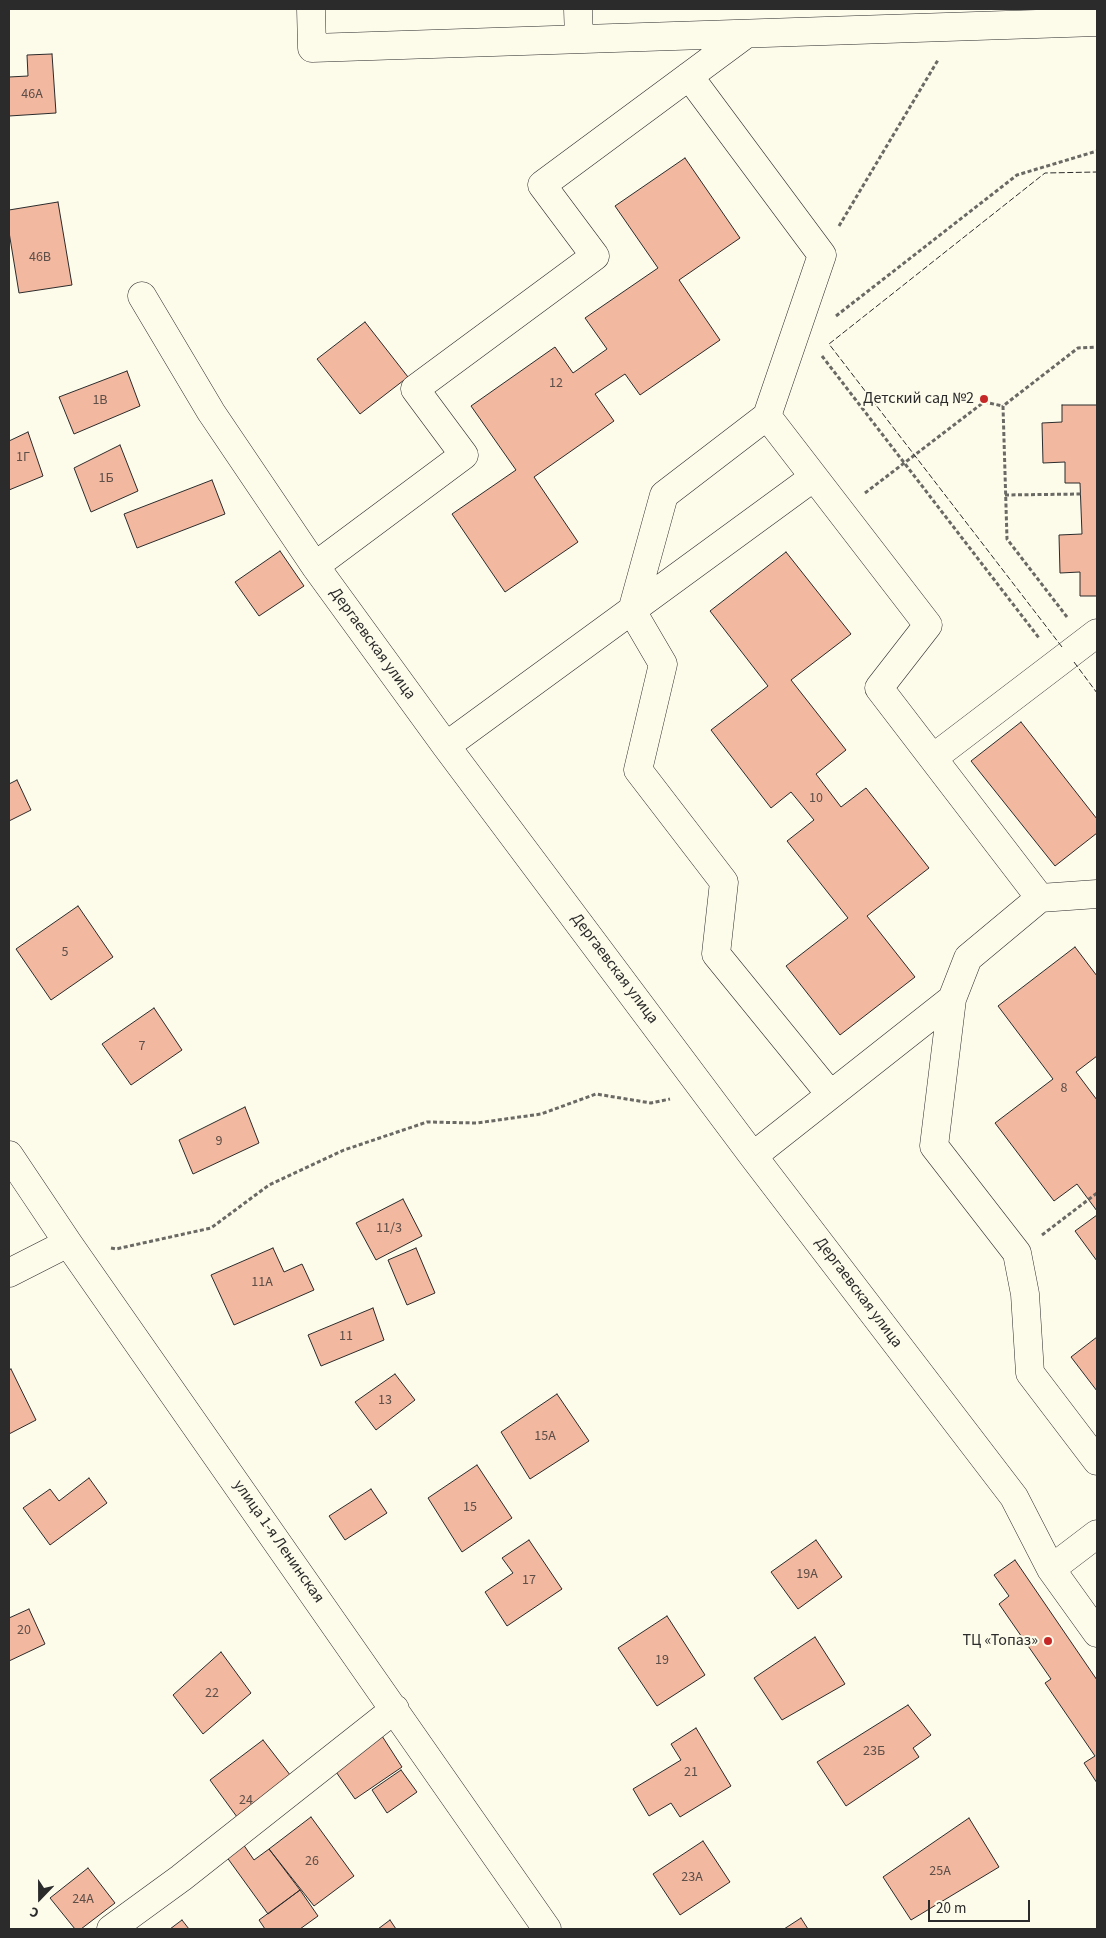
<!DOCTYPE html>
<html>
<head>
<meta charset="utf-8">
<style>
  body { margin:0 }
  #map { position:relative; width:1106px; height:1938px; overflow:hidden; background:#fdfbea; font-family:"Source Sans 3",sans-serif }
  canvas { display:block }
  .frame { position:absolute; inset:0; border:10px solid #2b2b2b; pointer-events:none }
  .north { position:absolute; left:15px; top:1873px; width:50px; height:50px; -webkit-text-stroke:4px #fdfbea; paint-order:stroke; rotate:202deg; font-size:14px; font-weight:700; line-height:20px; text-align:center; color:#2b2b2b }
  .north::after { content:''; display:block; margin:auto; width:18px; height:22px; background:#2b2b2b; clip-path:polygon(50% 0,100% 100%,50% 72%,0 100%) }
  .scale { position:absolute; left:928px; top:1900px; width:102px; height:22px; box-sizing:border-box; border:2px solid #2b2b2b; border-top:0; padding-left:6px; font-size:15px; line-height:18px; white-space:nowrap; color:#2b2b2b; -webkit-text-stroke:4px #fdfbea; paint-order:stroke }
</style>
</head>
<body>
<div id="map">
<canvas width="1106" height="1938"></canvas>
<div class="frame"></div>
<div class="north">С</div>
<div class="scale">20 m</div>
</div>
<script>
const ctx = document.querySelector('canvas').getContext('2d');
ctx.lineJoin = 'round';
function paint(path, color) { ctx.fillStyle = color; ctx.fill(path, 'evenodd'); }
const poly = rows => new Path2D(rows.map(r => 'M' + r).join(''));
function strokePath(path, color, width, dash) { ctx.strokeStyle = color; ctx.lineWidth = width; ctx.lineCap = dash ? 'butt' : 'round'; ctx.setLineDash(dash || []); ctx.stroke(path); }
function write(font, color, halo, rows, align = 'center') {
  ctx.font = font + ' "Source Sans 3",sans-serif'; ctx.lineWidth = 4; ctx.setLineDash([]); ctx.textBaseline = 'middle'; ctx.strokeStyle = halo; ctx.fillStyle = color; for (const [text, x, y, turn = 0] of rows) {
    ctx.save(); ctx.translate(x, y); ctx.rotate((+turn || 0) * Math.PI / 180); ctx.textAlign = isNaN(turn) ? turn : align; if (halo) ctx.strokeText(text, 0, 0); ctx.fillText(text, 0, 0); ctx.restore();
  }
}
const building = poly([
  [52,54,56,113,9,116,9,77,28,76,27,55,52,54],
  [685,158,740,238,679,280,720,340,640,395,625,374,595,394,614,421,534,477,578,542,505,592,452,514,516,470,471,406,555,347,573,373,607,349,585,318,658,268,615,206,685,158],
  [58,202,72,285,19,293,9,232,9,210,58,202],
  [365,322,408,377,360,414,317,359,365,322],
  [127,371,140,406,74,434,59,397,127,371],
  [1062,405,1097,405,1097,596,1080,596,1080,572,1060,573,1059,535,1082,534,1080,483,1065,483,1065,462,1043,463,1042,423,1062,422,1062,405],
  [28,432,43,476,9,490,9,441,28,432],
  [120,445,138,491,91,512,74,468,120,445],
  [212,480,225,514,137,548,124,514,212,480],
  [280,551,304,586,259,616,235,582,280,551],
  [786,552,851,634,791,680,846,750,816,774,841,807,866,788,929,868,867,916,915,977,840,1035,786,966,848,918,787,841,814,820,791,792,771,808,711,730,768,686,710,611,786,552],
  [1021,722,1097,819,1097,833,1055,866,971,761,1021,722],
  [17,780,31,810,9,821,9,784,17,780],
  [78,906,113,957,51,1000,16,949,78,906],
  [1075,947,1097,976,1097,1056,1076,1072,1097,1100,1097,1211,1077,1184,1054,1201,995,1123,1053,1079,998,1006,1075,947],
  [154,1008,182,1050,131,1085,102,1044,154,1008],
  [245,1107,259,1143,193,1174,179,1140,245,1107],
  [403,1199,422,1236,376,1260,356,1223,403,1199],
  [1097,1215,1097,1261,1075,1231,1097,1215],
  [273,1248,284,1272,302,1264,314,1290,234,1325,211,1275,273,1248],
  [416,1248,435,1293,407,1305,388,1260,416,1248],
  [373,1308,384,1340,321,1366,308,1335,373,1308],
  [1097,1337,1097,1391,1071,1357,1097,1337],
  [11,1369,36,1420,9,1434,9,1370,11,1369],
  [395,1374,415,1400,376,1430,355,1402,395,1374],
  [557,1394,589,1441,530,1479,501,1432,557,1394],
  [477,1465,512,1518,462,1552,428,1498,477,1465],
  [89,1478,107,1503,50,1545,23,1508,50,1489,59,1501,89,1478],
  [371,1489,387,1513,345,1540,329,1516,371,1489],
  [529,1540,562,1589,507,1626,485,1592,513,1573,502,1558,529,1540],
  [816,1540,842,1577,798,1609,771,1572,816,1540],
  [1015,1560,1097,1680,1097,1783,1084,1763,1095,1756,1045,1683,1051,1679,999,1604,1009,1596,994,1575,1015,1560],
  [29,1609,45,1644,9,1661,9,1618,29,1609],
  [667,1616,705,1675,657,1706,618,1648,667,1616],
  [815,1637,845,1684,782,1720,754,1678,815,1637],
  [221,1652,251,1693,203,1734,173,1695,221,1652],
  [908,1705,931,1735,913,1748,919,1757,846,1806,817,1762,908,1705],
  [696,1728,731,1786,680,1817,671,1803,649,1816,633,1789,681,1760,671,1744,696,1728],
  [382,1736,402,1767,355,1799,334,1769,382,1736],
  [263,1740,294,1780,240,1821,210,1780,263,1740],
  [401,1770,417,1792,387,1813,372,1790,401,1770],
  [311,1817,354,1876,314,1906,269,1849,311,1817],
  [969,1818,999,1867,911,1920,883,1877,969,1818],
  [703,1841,730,1882,680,1915,653,1874,703,1841],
  [243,1844,254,1860,269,1849,300,1890,268,1914,226,1856,243,1844],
  [88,1868,115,1903,81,1929,75,1929,50,1898,88,1868],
  [300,1890,318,1916,300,1929,265,1929,259,1920,300,1890],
  [801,1918,808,1929,784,1929,801,1918],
  [182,1920,189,1929,170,1929,182,1920],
  [390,1920,396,1929,378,1929,390,1920]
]);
paint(building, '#f2b8a0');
strokePath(building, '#2b2b2b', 1);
const minor = poly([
  [311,9,312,48,1097,22],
  [578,9,579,39],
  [689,76,822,255,767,416,664,495,632,611,663,664,638,770,724,882,716,954,830,1094],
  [142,296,211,412,315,566,446,746,753,1156,1014,1497,1051,1569,1097,1633],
  [767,416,928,625,879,688,1040,898],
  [315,566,464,455,415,389,595,256,542,185,746,34],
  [446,746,814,477],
  [933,758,1097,633],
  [1097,894,1040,898,968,958,952,999,934,1146,1017,1253,1025,1294,1030,1373,1097,1461],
  [9,1155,68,1243,547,1929],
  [753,1156,952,999],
  [9,1273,68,1243],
  [1051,1569,1097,1534],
  [111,1929,181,1878,395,1709]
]);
strokePath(minor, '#2b2b2b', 29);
strokePath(poly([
  [839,226,938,60],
  [836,316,1017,175,1097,151],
  [822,356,1039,638],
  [865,493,984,402,1003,406],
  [1005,495,1081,494],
  [1067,617,1007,539,1003,406,1078,348,1097,347],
  [1042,1235,1097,1193],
  [111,1248,116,1249,211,1228,269,1185,344,1150,427,1122,477,1123,541,1114,596,1094,651,1103,670,1099]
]), '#6a6964', 3, [4, 2.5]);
strokePath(minor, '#fdfbea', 28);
strokePath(poly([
  [1062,647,829,344,1045,173,1097,172],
  [1074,662,1097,693]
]), '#2b2b2b', 1, [6, 2.5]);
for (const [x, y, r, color] of [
  [984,399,5,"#c62828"],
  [1048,1641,5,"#c62828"]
]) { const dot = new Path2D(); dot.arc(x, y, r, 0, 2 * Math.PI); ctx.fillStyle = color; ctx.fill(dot); strokePath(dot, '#fdfbea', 2); }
write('14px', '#5d4e48', null, [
  ["46А",32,95],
  ["46В",40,258],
  ["12",556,384],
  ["1В",100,401],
  ["1Г",23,458],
  ["1Б",106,479],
  ["10",816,799],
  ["5",65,953],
  ["7",142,1047],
  ["8",1064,1089],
  ["9",219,1142],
  ["11/3",389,1229],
  ["11А",262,1283],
  ["11",346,1337],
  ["13",385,1401],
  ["15А",545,1437],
  ["15",470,1508],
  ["19А",807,1575],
  ["17",529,1581],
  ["20",24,1631],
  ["19",662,1661],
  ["22",212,1694],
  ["23Б",874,1752],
  ["21",691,1773],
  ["24",246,1801],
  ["26",312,1862],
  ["25А",940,1872],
  ["23А",692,1878],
  ["24А",83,1900]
]);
write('16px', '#2b2b2b', '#fdfbea', [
  ["Детский сад №2",974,399],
  ["ТЦ «Топаз»",1038,1641]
], 'right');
write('16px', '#2b2b2b', '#fdfbea', [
  ["Дергаевская улица",372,644,54],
  ["Дергаевская улица",614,969,53],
  ["Дергаевская улица",858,1293,53],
  ["улица 1-я Ленинская",278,1542,55]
]);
</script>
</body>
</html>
